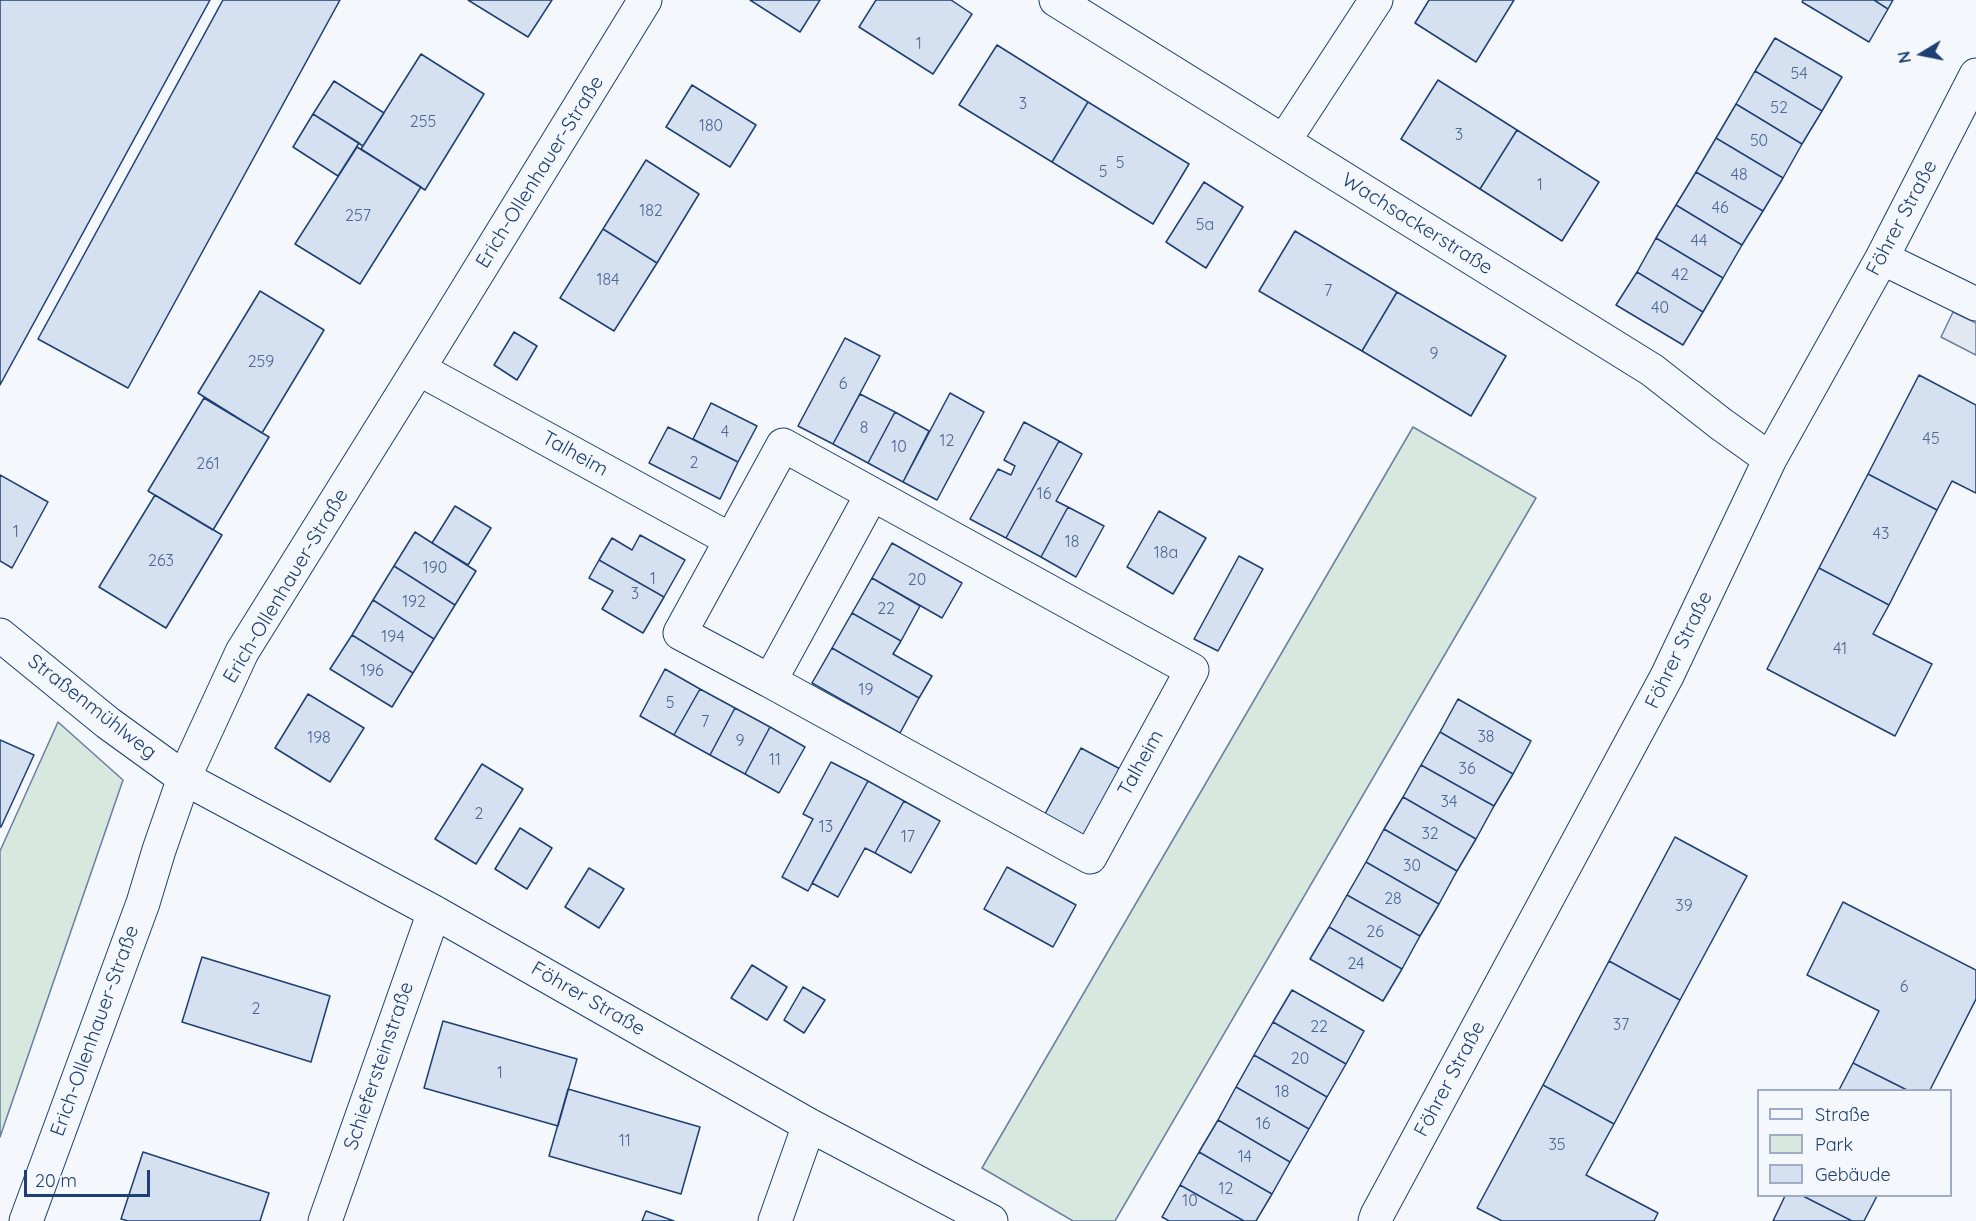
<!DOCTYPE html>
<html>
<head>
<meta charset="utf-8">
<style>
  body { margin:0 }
  #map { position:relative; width:1976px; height:1221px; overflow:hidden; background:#f4f7fb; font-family:Quicksand,sans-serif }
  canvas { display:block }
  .legend { position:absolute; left:1757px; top:1089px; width:195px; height:108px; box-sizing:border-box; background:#f4f7fb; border:2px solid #9eadc5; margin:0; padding:8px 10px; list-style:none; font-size:18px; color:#1d3f73 }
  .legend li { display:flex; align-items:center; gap:12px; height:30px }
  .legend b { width:30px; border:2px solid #9eadc5 }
  .north { position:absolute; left:1892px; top:24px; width:60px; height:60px; -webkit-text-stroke:4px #f4f7fb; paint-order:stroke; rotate:260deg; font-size:16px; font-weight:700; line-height:24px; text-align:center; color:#1d3f73 }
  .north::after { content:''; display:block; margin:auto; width:21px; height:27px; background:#1d3f73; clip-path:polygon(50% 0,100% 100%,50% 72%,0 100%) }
  .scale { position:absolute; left:24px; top:1170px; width:126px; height:27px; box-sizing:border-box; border:3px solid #1d3f73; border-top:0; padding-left:8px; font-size:18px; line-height:21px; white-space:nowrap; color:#1d3f73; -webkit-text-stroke:4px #f4f7fb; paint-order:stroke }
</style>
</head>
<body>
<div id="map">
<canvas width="1976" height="1221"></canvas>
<ul class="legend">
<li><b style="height:8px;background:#f4f7fb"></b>Straße</li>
<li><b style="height:16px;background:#d7e8df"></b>Park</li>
<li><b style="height:16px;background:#d5e0f0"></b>Gebäude</li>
</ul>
<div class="north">N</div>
<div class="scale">20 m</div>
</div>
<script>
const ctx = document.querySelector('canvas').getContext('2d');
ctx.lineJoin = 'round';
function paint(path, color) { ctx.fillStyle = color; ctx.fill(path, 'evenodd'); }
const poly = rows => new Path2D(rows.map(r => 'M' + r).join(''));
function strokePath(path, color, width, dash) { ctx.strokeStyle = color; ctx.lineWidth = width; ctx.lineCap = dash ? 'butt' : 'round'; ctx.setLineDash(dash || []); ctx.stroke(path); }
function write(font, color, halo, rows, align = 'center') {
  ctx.font = font + ' Quicksand,sans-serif'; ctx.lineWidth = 4.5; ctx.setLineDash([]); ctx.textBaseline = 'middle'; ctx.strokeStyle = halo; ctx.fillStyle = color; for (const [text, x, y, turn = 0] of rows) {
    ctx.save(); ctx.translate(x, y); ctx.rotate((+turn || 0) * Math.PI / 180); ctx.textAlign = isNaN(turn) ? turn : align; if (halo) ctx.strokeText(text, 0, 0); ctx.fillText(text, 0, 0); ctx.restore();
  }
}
const green = poly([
  [1413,427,1536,498,1115,1221,1073,1221,982,1168,1413,427],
  [58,722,123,780,0,1137,0,851,58,722]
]);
paint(green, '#d7e8df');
strokePath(green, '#687fa3', 1.5);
const parking = poly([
  [1953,312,1976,323,1976,355,1941,337,1953,312]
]);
paint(parking, '#e3e8f0');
strokePath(parking, '#687fa3', 1.5);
const building = poly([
  [0,0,210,0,0,385,0,0],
  [223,0,340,0,128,388,38,339,223,0],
  [468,0,552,0,528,37,468,0],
  [750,0,820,0,800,32,750,0],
  [876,0,951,0,972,14,933,74,859,27,876,0],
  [1429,0,1514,0,1476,62,1415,23,1429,0],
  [1803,0,1874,0,1888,9,1869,42,1802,2,1803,0],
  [1874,0,1893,0,1888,9,1874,0],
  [1775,38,1842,77,1822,111,1755,71,1775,38],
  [997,45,1088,102,1052,162,959,105,997,45],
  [421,54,484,94,425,190,361,149,421,54],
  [1755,71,1822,111,1802,144,1736,104,1755,71],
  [1438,80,1517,130,1480,189,1401,139,1438,80],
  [334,81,384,113,363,146,313,114,334,81],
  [692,85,756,125,730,167,666,127,692,85],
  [1088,102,1189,164,1153,224,1052,162,1088,102],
  [1736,104,1802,144,1783,178,1716,138,1736,104],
  [313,114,359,143,338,176,293,147,313,114],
  [1517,130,1599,182,1562,241,1480,189,1517,130],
  [1716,138,1783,178,1763,211,1696,172,1716,138],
  [357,147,421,187,360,284,295,244,357,147],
  [646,160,699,194,657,263,603,229,646,160],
  [1696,172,1763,211,1742,245,1676,205,1696,172],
  [1204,182,1243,207,1206,268,1166,242,1204,182],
  [1676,205,1742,245,1723,278,1656,238,1676,205],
  [603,229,657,263,614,331,560,298,603,229],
  [1295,231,1397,292,1362,351,1259,291,1295,231],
  [1656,238,1723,278,1703,312,1637,272,1656,238],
  [1637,272,1703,312,1683,345,1616,305,1637,272],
  [260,291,324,330,262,433,198,393,260,291],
  [1397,292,1506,356,1471,416,1362,351,1397,292],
  [514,332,537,346,517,380,494,365,514,332],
  [845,338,880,356,833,444,798,426,845,338],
  [1919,375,1976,405,1976,493,1952,481,1937,510,1868,474,1919,375],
  [950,393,984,412,937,500,903,482,950,393],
  [860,394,895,412,868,463,833,444,860,394],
  [204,398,269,437,213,530,148,491,204,398],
  [711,403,757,426,738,462,693,439,711,403],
  [895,412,929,431,903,482,868,463,895,412],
  [1024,422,1059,441,1006,538,970,519,998,469,1011,475,1015,466,1004,460,1024,422],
  [668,427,738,462,720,499,649,463,668,427],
  [1059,441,1082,454,1056,501,1068,507,1041,557,1006,538,1059,441],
  [1868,474,1937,510,1889,605,1819,568,1868,474],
  [0,475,48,502,12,568,0,561,0,475],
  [155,495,222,535,166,628,99,587,155,495],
  [455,506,491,528,468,565,432,543,455,506],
  [1068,507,1104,526,1076,577,1041,557,1068,507],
  [1159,511,1206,538,1173,594,1127,567,1159,511],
  [415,532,476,571,455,605,394,566,415,532],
  [640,535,685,560,664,597,599,560,612,538,632,550,640,535],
  [892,543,962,583,942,618,872,578,892,543],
  [1239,556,1263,569,1218,651,1194,639,1239,556],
  [599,560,664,597,643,633,602,609,613,591,589,578,599,560],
  [394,566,455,605,434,639,373,600,394,566],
  [1819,568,1889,605,1873,634,1932,664,1895,736,1767,669,1819,568],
  [872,578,920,606,901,641,852,613,872,578],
  [373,600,434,639,413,673,352,635,373,600],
  [852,613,901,641,893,654,932,676,919,698,832,648,852,613],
  [352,635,413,673,392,707,330,669,352,635],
  [832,648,919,698,900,733,812,683,832,648],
  [665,669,700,689,674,735,640,716,665,669],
  [700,689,735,708,710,755,674,735,700,689],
  [308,694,364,728,330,782,275,748,308,694],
  [1458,699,1531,741,1513,774,1440,732,1458,699],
  [735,708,770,727,745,774,710,755,735,708],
  [770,727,805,747,779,793,745,774,770,727],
  [1440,732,1513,774,1494,806,1421,765,1440,732],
  [0,740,34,755,1,827,0,827,0,740],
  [1081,748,1122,770,1082,845,1040,823,1081,748],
  [831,762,868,781,808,891,782,877,813,819,803,814,831,762],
  [482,764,523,789,476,864,435,839,482,764],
  [1421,765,1494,806,1476,839,1403,797,1421,765],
  [868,781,904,801,875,853,865,848,838,897,812,883,868,781],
  [1403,797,1476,839,1457,871,1384,829,1403,797],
  [904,801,940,821,911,873,875,853,904,801],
  [520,828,552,848,527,889,495,869,520,828],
  [1384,829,1457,871,1439,904,1366,862,1384,829],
  [1675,837,1747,876,1680,1000,1609,961,1675,837],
  [1366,862,1439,904,1420,936,1347,895,1366,862],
  [1007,867,1076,905,1053,947,984,909,1007,867],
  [589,868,624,889,599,928,565,907,589,868],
  [1347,895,1420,936,1402,969,1329,927,1347,895],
  [1843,902,1976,970,1976,999,1930,1090,1907,1090,1853,1063,1879,1011,1807,975,1843,902],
  [1329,927,1402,969,1383,1001,1310,959,1329,927],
  [202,957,330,996,311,1062,182,1022,202,957],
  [1609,961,1680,1000,1614,1124,1543,1085,1609,961],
  [752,965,787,987,767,1020,731,998,752,965],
  [803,987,825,1000,804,1033,784,1020,803,987],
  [1292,990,1364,1031,1346,1064,1273,1022,1292,990],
  [443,1021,577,1059,558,1126,424,1088,443,1021],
  [1273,1022,1346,1064,1327,1097,1254,1055,1273,1022],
  [1254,1055,1327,1097,1309,1129,1236,1087,1254,1055],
  [1853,1063,1907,1090,1839,1090,1853,1063],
  [1543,1085,1614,1124,1586,1175,1658,1213,1654,1221,1502,1221,1477,1208,1543,1085],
  [1236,1087,1309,1129,1290,1162,1218,1120,1236,1087],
  [568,1089,700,1127,681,1194,549,1156,568,1089],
  [1218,1120,1290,1162,1272,1194,1199,1152,1218,1120],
  [143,1152,269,1193,260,1221,128,1221,121,1219,143,1152],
  [1199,1152,1272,1194,1256,1221,1244,1221,1180,1185,1199,1152],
  [1180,1185,1244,1221,1169,1221,1162,1217,1180,1185],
  [1785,1196,1803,1196,1852,1221,1773,1221,1785,1196],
  [1803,1196,1877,1196,1864,1221,1852,1221,1803,1196],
  [646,1211,674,1221,642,1221,646,1211]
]);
paint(building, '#d5e0f0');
strokePath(building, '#1d3f73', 1.5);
const street = poly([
  [1056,0,1652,370,1721,424,1770,459],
  [1284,141,1376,0],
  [1882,258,1976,304],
  [419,369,731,540,783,445,872,494,770,681,680,633,731,540],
  [0,635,108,723,184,778,434,912,809,1125,991,1221],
  [770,681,1090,857,1192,670,872,494],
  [325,1221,434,912],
  [775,1221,809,1125],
  [1375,1221,1377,1215,1667,676,1770,459,1882,258,1976,75]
]);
const secondary = poly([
  [26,1221,143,903,159,850,184,778,242,652,435,342,645,0]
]);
strokePath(street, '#1d3f73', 35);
strokePath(secondary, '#1d3f73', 35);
strokePath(street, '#f4f7fb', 33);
strokePath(secondary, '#f4f7fb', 33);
write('16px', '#4b6792', null, [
  ["1",919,44],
  ["54",1799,74],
  ["3",1023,104],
  ["52",1779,108],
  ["255",423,122],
  ["180",711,126],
  ["3",1459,135],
  ["50",1759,141],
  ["5",1120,163],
  ["5",1103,172],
  ["48",1739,175],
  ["1",1540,185],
  ["46",1720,208],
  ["182",651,211],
  ["257",358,216],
  ["5a",1205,225],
  ["44",1699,241],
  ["42",1680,275],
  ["184",608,280],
  ["7",1328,291],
  ["40",1660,308],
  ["9",1434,354],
  ["259",261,362],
  ["6",843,384],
  ["8",864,428],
  ["4",725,432],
  ["45",1931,439],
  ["12",947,441],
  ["10",899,447],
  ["2",694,463],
  ["261",208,464],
  ["16",1044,494],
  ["1",16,532],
  ["43",1881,534],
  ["18",1072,542],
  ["18a",1166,553],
  ["263",161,561],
  ["190",435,568],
  ["1",653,579],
  ["20",917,580],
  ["3",635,594],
  ["192",414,602],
  ["22",886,609],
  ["194",393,637],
  ["41",1840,649],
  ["196",372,671],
  ["19",866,690],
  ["5",670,703],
  ["7",705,722],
  ["38",1486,737],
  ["198",319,738],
  ["9",740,741],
  ["11",775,760],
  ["36",1467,769],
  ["34",1449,802],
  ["2",479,814],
  ["13",826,827],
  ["32",1430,834],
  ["17",908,837],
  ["30",1412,866],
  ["28",1393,899],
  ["39",1684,906],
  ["26",1375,932],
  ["24",1356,964],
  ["6",1904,987],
  ["2",256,1009],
  ["37",1621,1025],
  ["22",1319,1027],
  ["20",1300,1059],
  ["1",500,1073],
  ["18",1282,1092],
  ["16",1263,1124],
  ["11",625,1141],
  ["35",1557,1145],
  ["14",1245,1157],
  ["12",1226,1189],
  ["10",1190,1201]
]);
write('20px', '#1d3f73', '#f4f7fb', [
  ["Erich-Ollenhauer-Straße",540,172,-58],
  ["Föhrer Straße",1902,218,-62],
  ["Wachsackerstraße",1417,224,32],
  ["Talheim",575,454,29],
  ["Erich-Ollenhauer-Straße",286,586,-59],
  ["Föhrer Straße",1679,650,-64],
  ["Straßenmühlweg",92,707,38],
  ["Talheim",1141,763,-61],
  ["Föhrer Straße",588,999,30],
  ["Erich-Ollenhauer-Straße",95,1031,-70],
  ["Schiefersteinstraße",379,1066,-71],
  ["Föhrer Straße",1450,1079,-62]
]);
</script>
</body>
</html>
